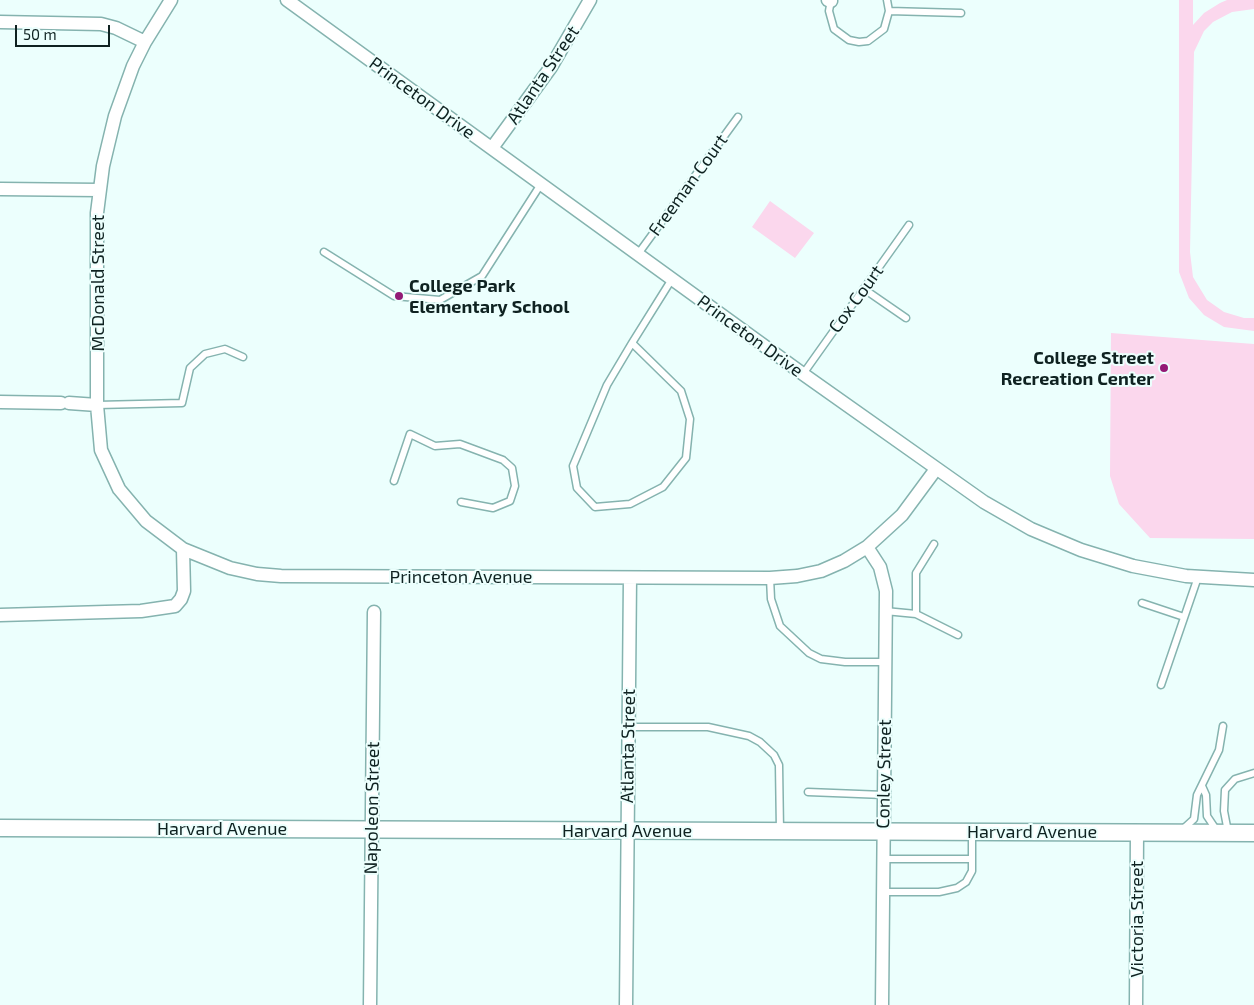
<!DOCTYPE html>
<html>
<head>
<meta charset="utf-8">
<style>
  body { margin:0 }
  #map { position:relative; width:1254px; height:1005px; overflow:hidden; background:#ecfffd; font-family:"Exo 2",sans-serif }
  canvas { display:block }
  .scale { position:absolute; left:15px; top:25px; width:95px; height:22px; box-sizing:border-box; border:2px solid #0f2221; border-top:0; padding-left:6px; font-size:15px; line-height:18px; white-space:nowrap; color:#0f2221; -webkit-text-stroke:4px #ecfffd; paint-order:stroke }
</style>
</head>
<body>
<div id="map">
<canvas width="1254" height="1005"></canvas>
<div class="scale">50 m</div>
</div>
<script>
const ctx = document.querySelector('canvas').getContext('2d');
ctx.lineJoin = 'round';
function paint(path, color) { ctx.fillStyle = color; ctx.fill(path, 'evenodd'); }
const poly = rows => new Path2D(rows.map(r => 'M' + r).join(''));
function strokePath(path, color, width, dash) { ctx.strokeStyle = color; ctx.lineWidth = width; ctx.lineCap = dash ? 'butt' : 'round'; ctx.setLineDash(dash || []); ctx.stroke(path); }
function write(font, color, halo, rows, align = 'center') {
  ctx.font = font + ' "Exo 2",sans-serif'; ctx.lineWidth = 4; ctx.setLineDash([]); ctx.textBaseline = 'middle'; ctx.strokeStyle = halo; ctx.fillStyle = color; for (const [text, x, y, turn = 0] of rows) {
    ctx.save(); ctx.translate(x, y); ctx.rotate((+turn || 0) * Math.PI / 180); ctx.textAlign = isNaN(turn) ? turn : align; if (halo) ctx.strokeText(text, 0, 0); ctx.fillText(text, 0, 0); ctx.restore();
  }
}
paint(poly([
  [1179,0,1193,0,1193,25,1204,13,1220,3,1227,0,1254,0,1254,9,1232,12,1213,22,1204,31,1194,52,1190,252,1193,277,1207,300,1224,312,1244,318,1254,318,1254,331,1224,327,1204,315,1189,298,1179,272],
  [770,201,814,233,795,258,752,227],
  [1111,333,1254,344,1254,539,1150,538,1119,504,1110,476]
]), '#fbd7ed');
const service = poly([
  [831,0,829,11,834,29,849,40,859,42,868,41,884,29,889,11,887,0],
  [889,11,961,13],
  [324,252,394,296,440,300,482,276,541,184],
  [638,254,738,117],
  [864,289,906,318],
  [632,343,681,391,690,419,686,458,663,487,630,504,595,507,577,488,573,466,607,385,632,343,672,279],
  [803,374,909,225],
  [97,405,182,403,190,368,205,354,225,349,243,357],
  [394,481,410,434,435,446,460,444,503,460,512,468,515,486,510,501,493,508,461,502],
  [770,578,771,599,780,626,809,653,821,659,845,662,885,662],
  [1142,603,1184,617],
  [885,611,916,614,916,573,934,544],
  [916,614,958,635],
  [1161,685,1198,577],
  [628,727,708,727,749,736,760,742,774,755,779,765,780,831],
  [1202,786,1206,795,1207,816,1217,831],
  [808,792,884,795],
  [1183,829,1194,819,1197,795,1219,750,1223,726],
  [1228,832,1224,811,1225,790,1235,779,1254,773],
  [883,859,972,859],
  [883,892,939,892,957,888,966,882,972,871,972,833]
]);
const minor = poly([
  [171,0,145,42,133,66,115,116,103,166,97,213,97,405,101,450,119,489,146,521,183,549,230,568,257,574,281,576,770,578,797,576,821,571,844,561,867,547,902,515,936,469],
  [287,0,803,374,984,502,1031,529,1081,550,1133,566,1186,576,1254,580],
  [828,0,831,1],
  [0,22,101,24,116,28,145,42],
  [492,148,551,67,590,0],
  [0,189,99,190],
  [0,402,61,403],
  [69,403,97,405],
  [867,547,880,567,886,591,882,1005],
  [0,615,141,611,175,606,181,599,184,591,183,549],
  [370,1005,374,612],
  [626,1005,630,578],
  [1136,1005,1137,833]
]);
const tertiary = poly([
  [0,828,1254,833]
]);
strokePath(service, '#85b3af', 9);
strokePath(minor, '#85b3af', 15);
strokePath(tertiary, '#85b3af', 19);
strokePath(service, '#fff', 6);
strokePath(minor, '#fff', 12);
strokePath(tertiary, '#fff', 16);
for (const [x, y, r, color] of [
  [399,296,5,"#931975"],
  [1164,368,5,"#931975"]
]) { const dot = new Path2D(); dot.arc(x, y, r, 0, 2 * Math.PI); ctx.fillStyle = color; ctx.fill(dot); strokePath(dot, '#ecfffd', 2); }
write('18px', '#0f2221', '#ecfffd', [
  ["Atlanta Street",543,75,-56],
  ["Princeton Drive",422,98,36],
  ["Freeman Court",688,185,-54],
  ["McDonald Street",98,283,-90],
  ["Cox Court",856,299,-54],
  ["Princeton Drive",750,336,36],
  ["Princeton Avenue",461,577],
  ["Atlanta Street",628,746,-89],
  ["Conley Street",884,774,-89],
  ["Napoleon Street",372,808,-89],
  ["Harvard Avenue",222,829],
  ["Harvard Avenue",627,831],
  ["Harvard Avenue",1032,832],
  ["Victoria Street",1137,919,-90]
]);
write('bold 18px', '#0f2221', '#ecfffd', [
  ["College Park",409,286],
  ["Elementary School",409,307],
  ["College Street",1154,358,"right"],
  ["Recreation Center",1154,379,"right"]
], 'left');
</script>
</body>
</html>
